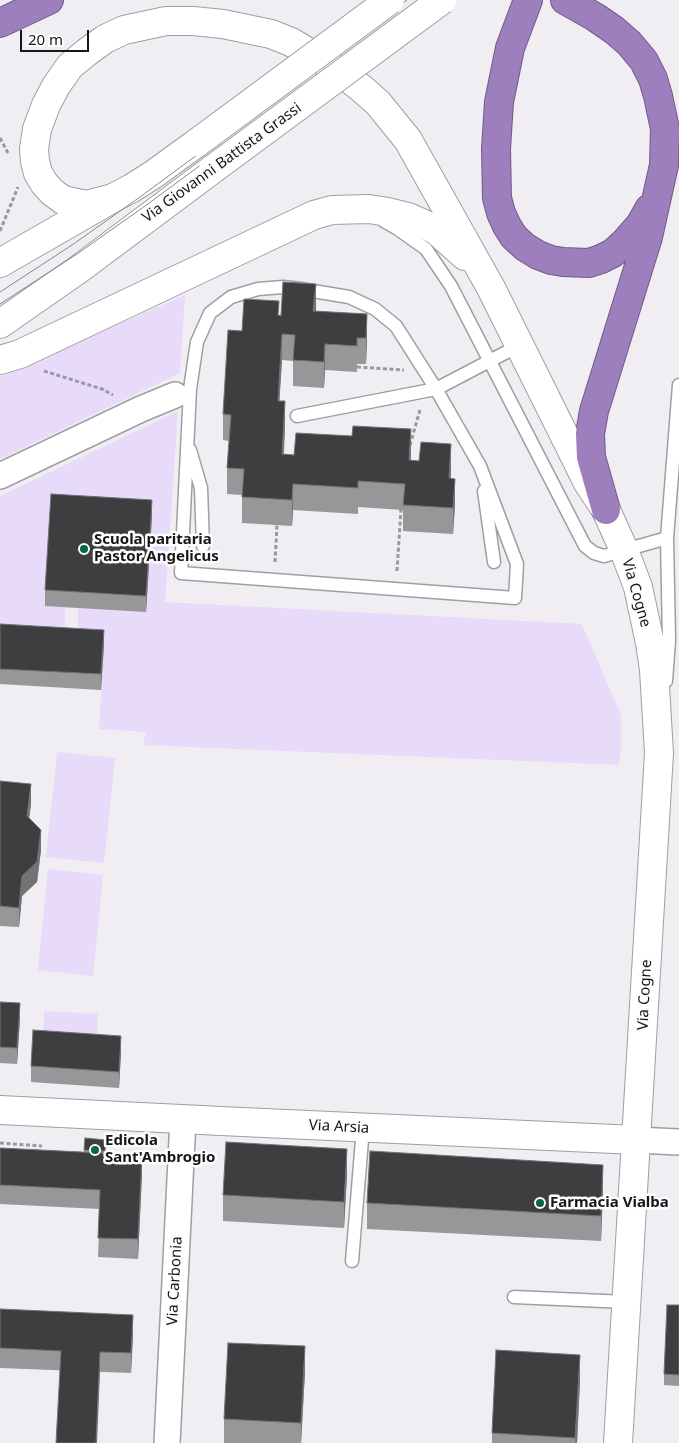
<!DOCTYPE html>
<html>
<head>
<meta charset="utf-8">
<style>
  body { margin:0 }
  #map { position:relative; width:679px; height:1443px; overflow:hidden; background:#f0eef2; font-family:"Noto Sans",sans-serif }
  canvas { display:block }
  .scale { position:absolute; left:20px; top:30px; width:69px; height:22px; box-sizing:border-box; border:2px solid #181718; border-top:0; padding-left:6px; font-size:15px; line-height:18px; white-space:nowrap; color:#181718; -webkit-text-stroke:4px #fdfcff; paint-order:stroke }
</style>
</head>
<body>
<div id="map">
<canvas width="679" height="1443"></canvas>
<div class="scale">20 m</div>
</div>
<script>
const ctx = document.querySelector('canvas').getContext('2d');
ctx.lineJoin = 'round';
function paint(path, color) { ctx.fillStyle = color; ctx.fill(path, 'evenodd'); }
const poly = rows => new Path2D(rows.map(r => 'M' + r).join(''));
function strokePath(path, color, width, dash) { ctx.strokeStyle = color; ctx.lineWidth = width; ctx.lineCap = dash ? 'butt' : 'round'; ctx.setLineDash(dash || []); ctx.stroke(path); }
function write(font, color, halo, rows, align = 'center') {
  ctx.font = font + ' "Noto Sans",sans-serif'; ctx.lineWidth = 5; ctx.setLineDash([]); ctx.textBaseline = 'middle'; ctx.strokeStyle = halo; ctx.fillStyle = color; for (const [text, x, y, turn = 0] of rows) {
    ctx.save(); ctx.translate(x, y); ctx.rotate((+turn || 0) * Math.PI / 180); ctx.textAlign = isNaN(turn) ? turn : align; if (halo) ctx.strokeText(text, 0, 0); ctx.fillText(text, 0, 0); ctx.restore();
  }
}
paint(poly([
  [185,295,180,373,0,459,0,377],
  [178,411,165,602,582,624,621,715,621,748,619,765,143,745,146,732,99,729,104,645,78,643,78,608,146,612,45,606,65,607,65,643,0,639,0,496],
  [57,752,115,758,104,863,46,857],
  [48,869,103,875,93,976,38,970],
  [44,1011,98,1014,97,1041,43,1038]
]), '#e8daf9');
const lane = poly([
  [384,221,398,229,426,249,451,286,585,546,594,553,604,556,667,538],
  [283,287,301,289,349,297,375,309,396,326,436,389,480,466,517,564,515,598,181,573,190,389,197,342,210,313,231,297,258,289,283,287],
  [297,416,436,389,520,345],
  [190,450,201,488,203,546],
  [484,491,494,562],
  [666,681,669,640,667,538,679,385],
  [352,1261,363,1128],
  [514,1297,626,1302]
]);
const street = poly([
  [0,476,141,409,175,395],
  [636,1140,679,1142],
  [167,1443,183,1119]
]);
const secondary = poly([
  [113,198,86,205,63,200,52,192,44,183,38,173,35,161,34,149,37,129,46,105,56,86,70,66,87,52,105,39,124,30,166,21,193,21,223,24,271,34,291,42,338,70,361,88,378,103,408,140,491,288,588,483,606,510,624,550,638,587,650,643,654,670,659,753,618,1443],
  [0,263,113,198,132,188,154,174,198,142],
  [0,324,79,269,213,169],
  [0,360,20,354,314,215,332,210,369,209,388,212,408,217,424,224,437,231,465,256],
  [0,1110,221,1121,636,1140]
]);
const highway = poly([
  [528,0,510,48,499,102,496,149,497,198,501,213,507,226,514,237,525,247,538,255,551,260,563,262,589,263,601,259,613,253,626,241,640,225,649,209],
  [565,0,595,17,614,30,629,43,644,61,653,79,658,96,665,129,664,165,648,237,594,411,590,434,591,457,606,510],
  [0,23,49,0]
]);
strokePath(lane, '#a09ea1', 15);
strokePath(street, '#a09ea1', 28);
strokePath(secondary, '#a09ea1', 30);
strokePath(highway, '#6f5b84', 30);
strokePath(poly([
  [0,138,8,153],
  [0,231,18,187],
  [357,367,404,370],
  [44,371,102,389,113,395],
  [410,445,420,410],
  [275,562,277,525],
  [397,571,401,509],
  [0,1143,42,1146]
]), '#99989b', 3, [4, 2.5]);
strokePath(lane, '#fff', 12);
strokePath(street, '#fff', 25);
strokePath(secondary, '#fff', 28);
strokePath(highway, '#9e7fbe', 28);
strokePath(poly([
  [0,292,72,245,140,197,407,0],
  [0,304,77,254,145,206,425,0]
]), '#888789', 1);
const secondaryBridge = poly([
  [198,142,390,0],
  [213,169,442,0]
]);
strokePath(secondaryBridge, '#a09ea1', 30, []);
strokePath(secondaryBridge, '#fff', 28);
paint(poly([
  [316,311,367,314,367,340,366,364,357,364,357,372,325,370,324,388,293,386,293,361,282,360,279,401,285,427,284,454,294,455,411,455,410,460,451,470,451,478,455,504,453,534,403,531,403,510,358,507,358,514,293,510,292,526,242,523,242,495,227,494,227,468,229,441,223,440,223,414,242,331,279,315],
  [152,516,146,612,45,606,45,590],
  [0,624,104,645,101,690,0,684],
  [0,781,31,804,29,818,41,850,37,882,22,896,19,927,0,926],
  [0,1002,20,1019,17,1064,0,1063],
  [121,1052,119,1088,31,1082,31,1066],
  [85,1138,106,1145,105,1153,142,1174,138,1259,98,1257,100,1209,0,1204,0,1148,84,1152],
  [347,1175,344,1228,223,1221,223,1195],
  [603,1190,601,1241,367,1229,367,1203],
  [679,1305,679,1386,664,1385,664,1374],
  [0,1309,133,1335,131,1373,0,1368],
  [305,1372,301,1443,224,1443,224,1419],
  [580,1381,577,1443,492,1443,492,1433]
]), '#979699');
paint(poly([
  [316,284,316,310,313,337,313,311],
  [367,314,367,340,366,364,366,338],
  [282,334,282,360,278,426,278,401],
  [325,344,325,370,324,388,324,362],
  [285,401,285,427,282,480,282,454],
  [411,429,411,455,409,486,409,460],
  [451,444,451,470,449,504,449,478],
  [455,479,455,504,453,534,453,508],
  [293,484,293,510,292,526,292,500],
  [152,500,152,516,146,612,146,596],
  [104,630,104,645,101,690,101,674],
  [31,784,31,804,27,836,27,816],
  [41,830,41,850,37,882,22,896,19,927,19,908,22,876],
  [20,1003,20,1019,17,1064,17,1048],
  [121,1036,121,1052,119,1088,119,1072],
  [347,1149,347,1175,344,1228,344,1202],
  [142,1155,142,1174,138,1259,138,1239],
  [603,1165,603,1190,601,1241,601,1216],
  [133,1315,133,1335,131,1373,131,1353],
  [305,1346,305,1372,301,1443,301,1423],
  [100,1352,100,1372,97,1443,96,1443],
  [580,1355,580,1381,577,1443,575,1443]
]), '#737275');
const building = poly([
  [283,282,316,284,313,311,367,314,366,338,357,338,357,346,325,344,324,362,293,360,295,335,282,334,278,401,285,401,282,454,294,455,296,433,352,436,353,426,411,429,409,460,419,461,421,442,451,444,449,478,455,479,453,508,403,505,405,484,358,481,358,488,293,484,292,500,242,497,244,469,227,468,231,415,223,414,228,330,242,331,244,299,279,301,278,315,281,316,283,282],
  [51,494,152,500,146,596,45,590,51,494],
  [0,624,104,630,101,674,0,669,0,624],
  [0,781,31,784,27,816,41,830,37,862,22,876,19,908,0,906,0,781],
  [0,1002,20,1003,17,1048,0,1047,0,1002],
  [33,1030,121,1036,119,1072,31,1066,33,1030],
  [85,1138,106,1140,105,1151,84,1150,85,1138],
  [226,1142,347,1149,344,1202,223,1195,226,1142],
  [0,1148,142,1155,138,1239,98,1238,100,1190,0,1185,0,1148],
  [370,1151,603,1165,601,1216,367,1203,370,1151],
  [667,1305,679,1305,679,1375,664,1374,667,1305],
  [0,1309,133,1315,131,1353,100,1352,96,1443,56,1443,61,1351,0,1348,0,1309],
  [228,1343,305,1346,301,1423,224,1419,228,1343],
  [496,1350,580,1355,575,1438,492,1433,496,1350]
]);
paint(building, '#3e3d40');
strokePath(building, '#737275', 1);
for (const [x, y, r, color] of [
  [84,549,5,"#07693e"],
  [95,1150,5,"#07693e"],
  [540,1203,5,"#07693e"]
]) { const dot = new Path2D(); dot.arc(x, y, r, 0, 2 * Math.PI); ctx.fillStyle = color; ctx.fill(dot); strokePath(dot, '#fdfcff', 2); }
write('15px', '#181718', '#fdfcff', [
  ["Via Giovanni Battista Grassi",222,163,-36],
  ["Via Cogne",636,593,74],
  ["Via Cogne",645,995,-87],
  ["Via Arsia",339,1127,3],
  ["Via Carbonia",175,1281,-87]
]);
write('bold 15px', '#181718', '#fdfcff', [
  ["Scuola paritaria",94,540],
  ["Pastor Angelicus",94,557],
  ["Edicola",105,1141],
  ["Sant'Ambrogio",105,1158],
  ["Farmacia Vialba",550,1203]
], 'left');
</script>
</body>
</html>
